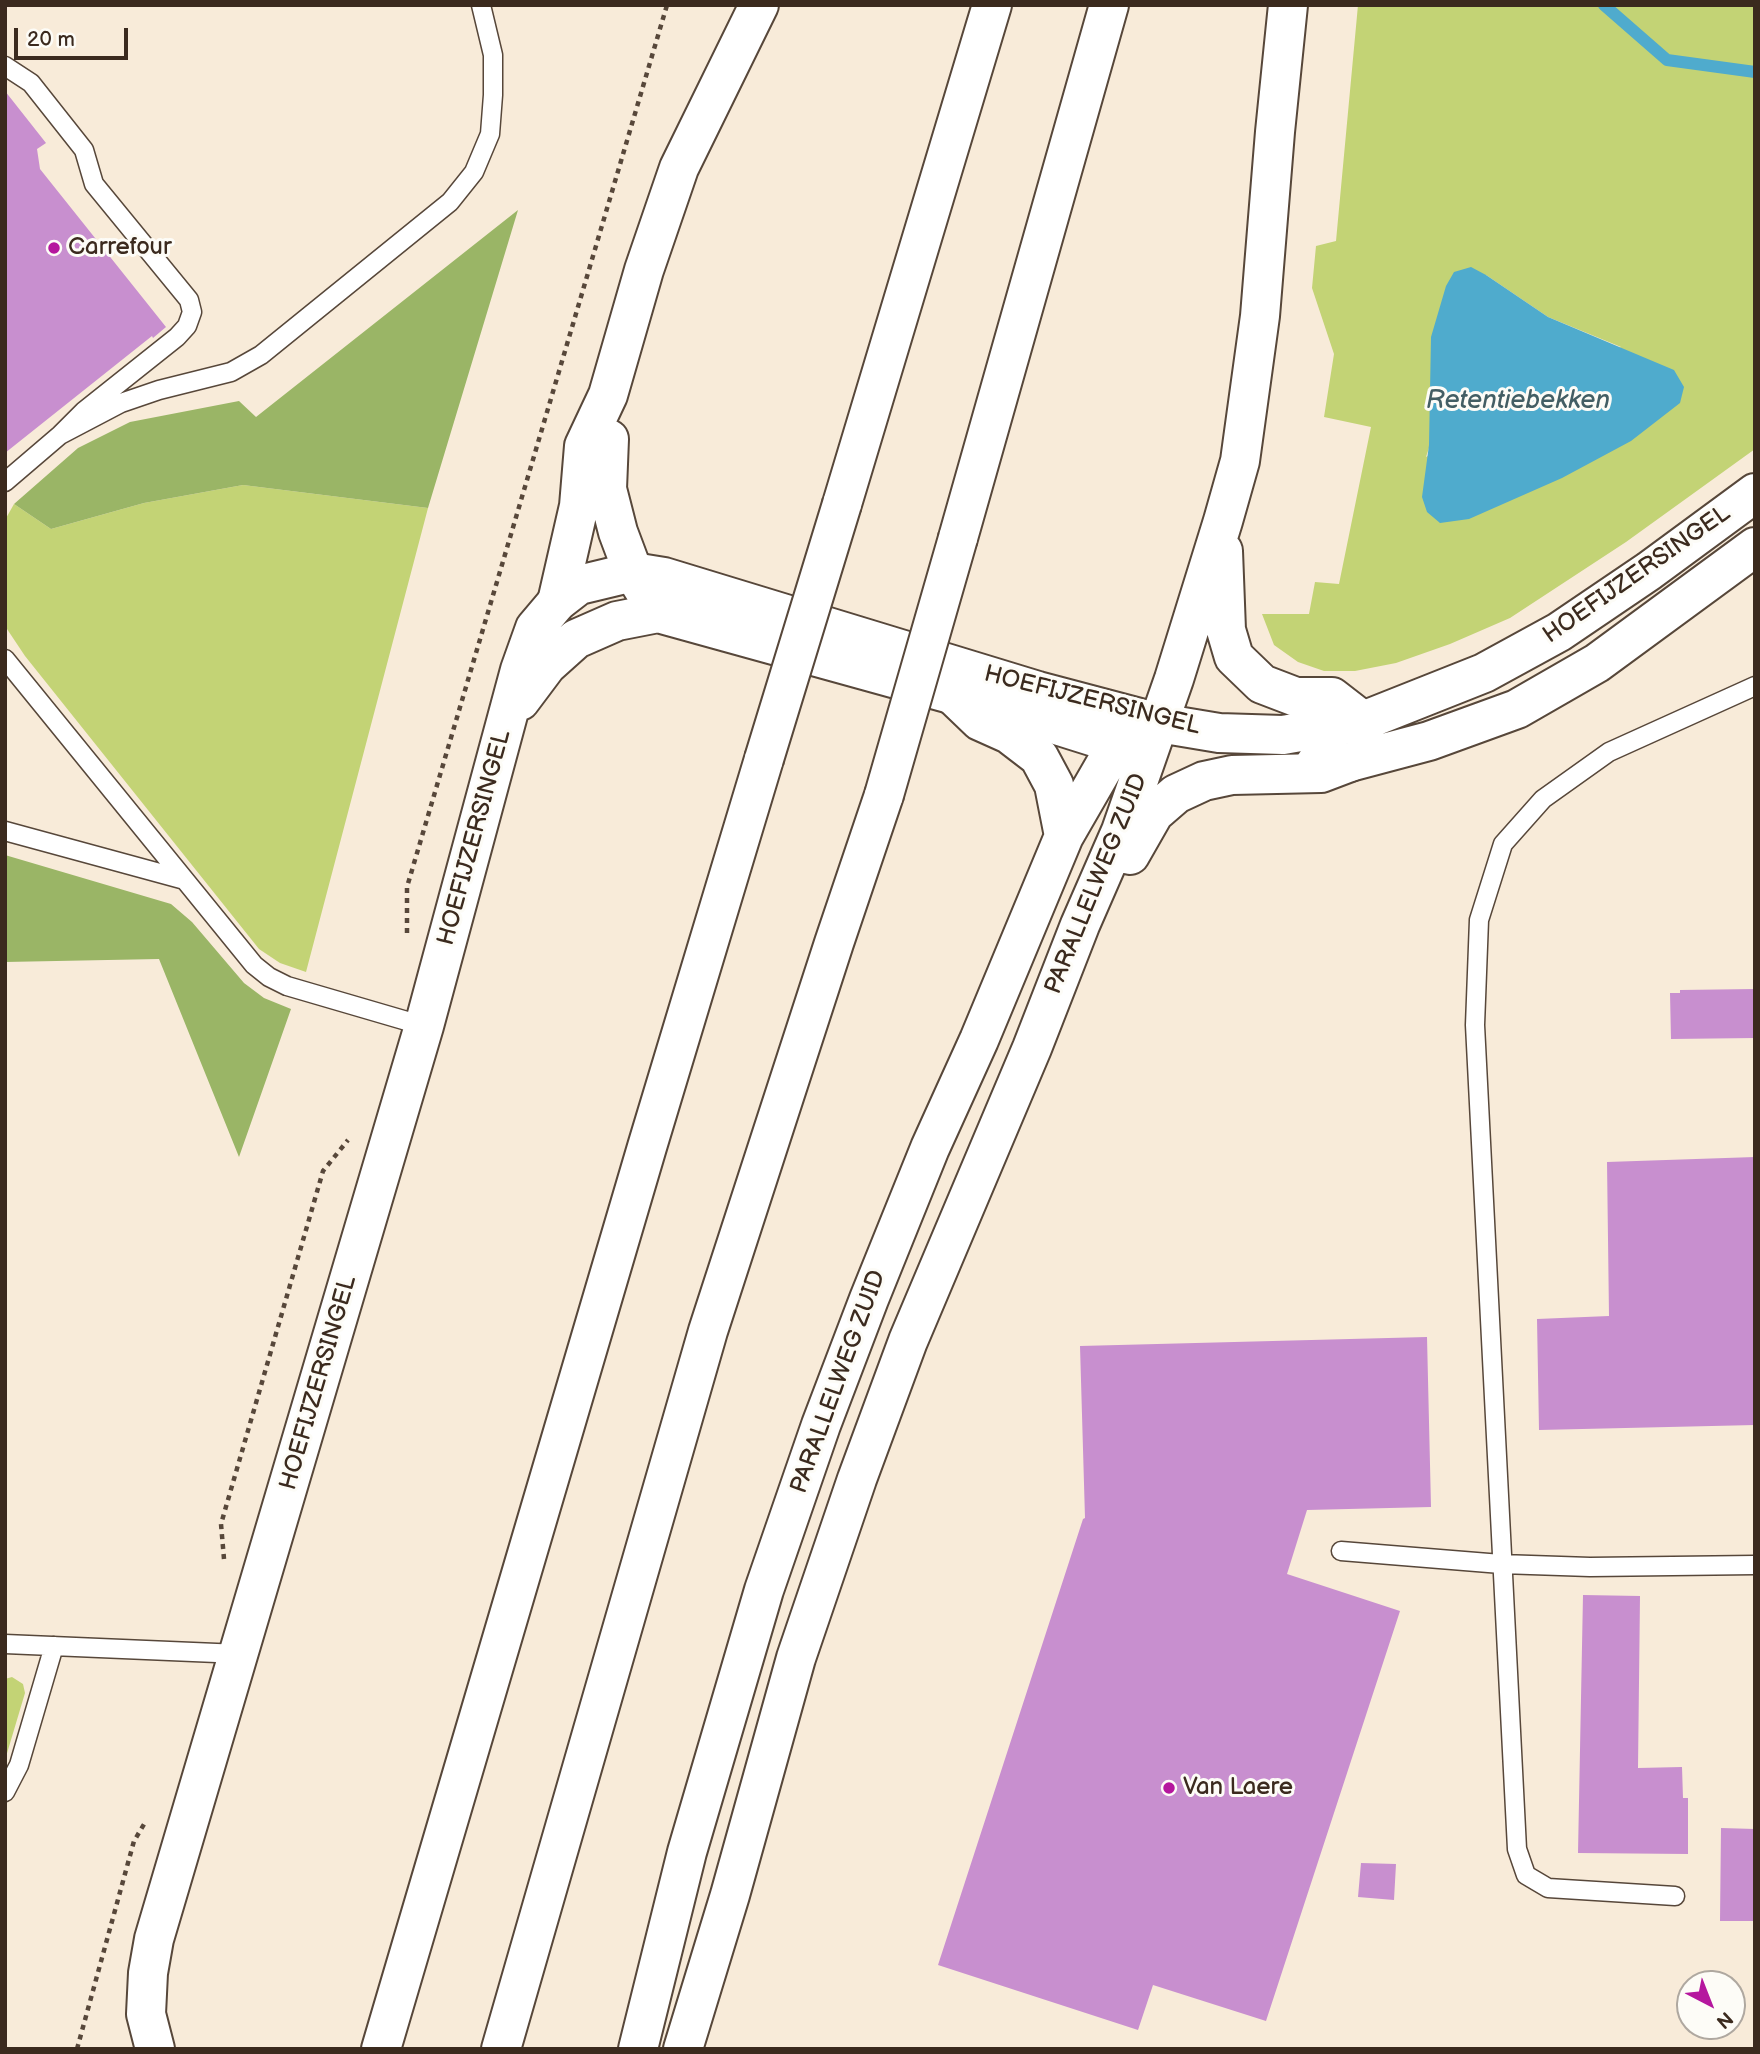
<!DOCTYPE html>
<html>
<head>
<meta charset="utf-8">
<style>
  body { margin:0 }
  #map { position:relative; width:1760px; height:2054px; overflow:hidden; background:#f8ebd9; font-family:"Balsamiq Sans",sans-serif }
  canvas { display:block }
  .frame { position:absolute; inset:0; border:7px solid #3b2a1e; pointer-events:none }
  .north { position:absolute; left:1676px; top:1970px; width:70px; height:70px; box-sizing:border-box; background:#fdfcf7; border:2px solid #afa8a0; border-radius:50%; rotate:138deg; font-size:19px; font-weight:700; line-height:28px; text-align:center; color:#3b2a1e }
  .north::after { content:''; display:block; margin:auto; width:24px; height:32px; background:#b5179e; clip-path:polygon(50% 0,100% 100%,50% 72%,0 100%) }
  .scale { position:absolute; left:14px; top:28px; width:114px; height:32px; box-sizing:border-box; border:4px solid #3b2a1e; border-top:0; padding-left:9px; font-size:21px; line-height:24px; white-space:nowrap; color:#3b2a1e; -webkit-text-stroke:5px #fdfcf7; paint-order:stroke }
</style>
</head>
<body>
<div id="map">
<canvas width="1760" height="2054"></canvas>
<div class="frame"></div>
<div class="north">N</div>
<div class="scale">20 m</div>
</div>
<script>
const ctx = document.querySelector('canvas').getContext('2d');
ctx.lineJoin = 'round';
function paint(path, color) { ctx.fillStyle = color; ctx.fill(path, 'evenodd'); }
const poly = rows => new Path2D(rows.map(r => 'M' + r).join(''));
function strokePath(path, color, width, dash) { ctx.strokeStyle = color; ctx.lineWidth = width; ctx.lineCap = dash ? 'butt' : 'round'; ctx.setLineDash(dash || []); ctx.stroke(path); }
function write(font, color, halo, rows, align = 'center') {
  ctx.font = font + ' "Balsamiq Sans",sans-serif'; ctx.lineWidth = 6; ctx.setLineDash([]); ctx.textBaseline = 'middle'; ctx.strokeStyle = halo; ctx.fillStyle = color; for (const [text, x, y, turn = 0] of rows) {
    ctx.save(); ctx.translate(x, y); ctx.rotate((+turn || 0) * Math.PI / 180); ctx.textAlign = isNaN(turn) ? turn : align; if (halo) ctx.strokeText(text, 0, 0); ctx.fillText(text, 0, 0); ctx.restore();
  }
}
paint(poly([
  [1358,5,1755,5,1755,449,1626,542,1510,618,1450,644,1396,663,1355,671,1324,671,1298,662,1274,645,1262,614,1309,614,1315,582,1339,584,1371,427,1324,417,1334,354,1312,288,1316,246,1336,241],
  [1486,275,1548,317,1621,347,1426,457],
  [243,485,428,508,306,972,280,963,259,949,25,656,5,626,5,520,14,504,51,529,144,503],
  [12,1677,23,1684,25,1693,5,1760,5,1679]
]), '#c3d375');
paint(poly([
  [518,210,428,508,243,485,144,503,51,529,14,504,78,448,130,422,239,401,256,417],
  [5,855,171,904,192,922,244,983,264,998,291,1009,239,1157,159,959,5,962]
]), '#9ab566');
paint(poly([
  [1471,267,1486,275,1548,317,1674,370,1684,387,1680,403,1631,441,1562,478,1469,519,1440,523,1427,512,1422,497,1429,445,1431,337,1446,286,1454,272]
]), '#4fabcd');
strokePath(poly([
  [1604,5,1667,60,1755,72]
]), '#4fabcd', 12);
paint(poly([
  [5,91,46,143,37,149,40,169,166,327,153,338,152,336,5,453],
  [1755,989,1755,1038,1671,1039,1670,993,1680,993,1680,990],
  [1755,1157,1755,1425,1539,1430,1537,1319,1609,1316,1607,1162],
  [1427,1337,1431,1507,1307,1510,1287,1574,1400,1611,1266,2021,1153,1985,1138,2030,938,1965,1083,1519,1085,1518,1080,1346],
  [1583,1595,1640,1596,1638,1768,1682,1767,1683,1798,1688,1798,1688,1854,1578,1853],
  [1721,1828,1755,1829,1755,1921,1720,1921],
  [1361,1863,1396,1864,1394,1900,1358,1897]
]), '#c88fcf');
const lane = poly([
  [5,66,31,83,84,150,94,184,189,300,192,312,187,326,177,337,84,411,60,435,5,482],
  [60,435,121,403,159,390,231,372,261,355,450,202,474,172,490,134,493,95,493,55,481,5],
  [5,659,254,965,269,977,287,986,424,1026],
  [5,831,185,880],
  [1341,1551,1501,1564,1590,1567,1755,1565],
  [5,1644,240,1654],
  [5,1792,19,1765,54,1646],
  [1675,1896,1548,1888,1526,1875,1517,1849,1475,1025,1479,920,1503,844,1543,799,1609,752,1755,686]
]);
const secondary = poly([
  [520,701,547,665,576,639,617,621,658,613,1012,711,1117,744,1148,748],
  [1315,764,1350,762,1429,741,1517,709,1597,663,1755,547],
  [155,2049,146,2014,148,1973,154,1939,424,1026,520,670,535,628,557,602,579,585,633,572,664,577,1038,691,1159,723,1219,733,1283,735,1363,721,1484,673,1559,632,1649,571,1755,493]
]);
const highway = poly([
  [609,439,607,489,618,532,633,572,658,613],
  [842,504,992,5],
  [958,538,1109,5],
  [1223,551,1226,630,1234,657,1262,684,1296,697,1332,697,1363,721],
  [557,602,579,506,584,446,608,395,644,270,679,168,759,5],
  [955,697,980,721,1009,734,1039,757,1054,785,1064,836],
  [1130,855,1154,813,1176,794,1204,781,1232,775,1321,773,1350,762],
  [381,2049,647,1147,764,759],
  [501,2049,708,1331,834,943,884,795],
  [638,2049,687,1852,764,1590,821,1425,869,1299,930,1148,979,1040,1064,836,1117,744,1159,723],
  [683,2049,730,1895,796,1658,857,1479,908,1341,1032,1048,1080,925,1121,831,1174,679,1223,521,1240,461,1260,316,1275,132,1288,5]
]);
strokePath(lane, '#57473a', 21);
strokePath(secondary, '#57473a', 42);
strokePath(highway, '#57473a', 42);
strokePath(poly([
  [407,933,407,887,667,5],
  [224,1559,221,1524,323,1171,348,1140],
  [77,2049,134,1841,146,1821]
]), '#57473a', 4.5, [5, 5]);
strokePath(lane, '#fff', 18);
strokePath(secondary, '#fff', 38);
strokePath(highway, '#fff', 38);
const highwayBridge = poly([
  [764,759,842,504],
  [884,795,958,538]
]);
strokePath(highwayBridge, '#57473a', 42, []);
strokePath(highwayBridge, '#fff', 38);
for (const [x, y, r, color] of [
  [54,248,7,"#b5179e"],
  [1169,1788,7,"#b5179e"]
]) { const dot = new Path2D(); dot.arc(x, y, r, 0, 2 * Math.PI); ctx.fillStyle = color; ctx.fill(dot); strokePath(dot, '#fdfcf7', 2.5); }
write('24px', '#3b2a1e', '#fdfcf7', [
  ["Carrefour",68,248],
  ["Van Laere",1183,1788]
], 'left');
write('24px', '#3b2a1e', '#fdfcf7', [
  ["HOEFIJZERSINGEL",1637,575,-35],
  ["HOEFIJZERSINGEL",1092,701,14],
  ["HOEFIJZERSINGEL",475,838,-75],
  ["PARALLELWEG ZUID",1097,884,-68],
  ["PARALLELWEG ZUID",839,1382,-70],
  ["HOEFIJZERSINGEL",319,1383,-74]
]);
write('italic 26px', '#435e64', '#fdfcf7', [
  ["Retentiebekken",1518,401]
]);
</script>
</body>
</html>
